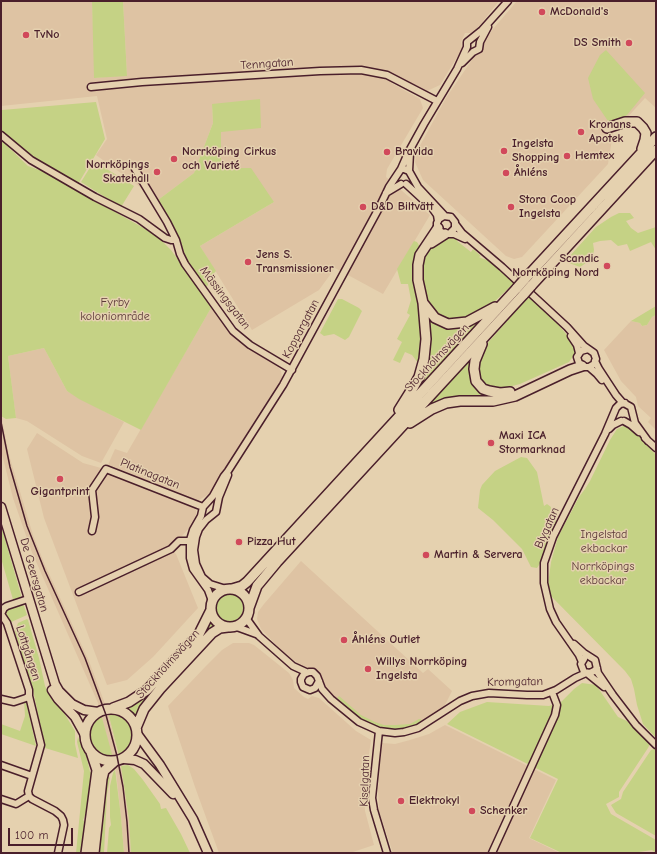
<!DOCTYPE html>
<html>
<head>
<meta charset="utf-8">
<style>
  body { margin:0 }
  #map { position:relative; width:657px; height:854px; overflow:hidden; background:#e5d1af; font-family:"Comic Neue",sans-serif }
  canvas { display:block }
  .frame { position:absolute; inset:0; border:2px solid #4a1f2b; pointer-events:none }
  .scale { position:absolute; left:8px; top:828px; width:65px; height:18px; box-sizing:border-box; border:2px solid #4a1f2b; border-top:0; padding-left:5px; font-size:12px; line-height:14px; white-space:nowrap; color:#4a1f2b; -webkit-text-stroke:3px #e5d1af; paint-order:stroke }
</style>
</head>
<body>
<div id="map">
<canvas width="657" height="854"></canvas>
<div class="frame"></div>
<div class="scale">100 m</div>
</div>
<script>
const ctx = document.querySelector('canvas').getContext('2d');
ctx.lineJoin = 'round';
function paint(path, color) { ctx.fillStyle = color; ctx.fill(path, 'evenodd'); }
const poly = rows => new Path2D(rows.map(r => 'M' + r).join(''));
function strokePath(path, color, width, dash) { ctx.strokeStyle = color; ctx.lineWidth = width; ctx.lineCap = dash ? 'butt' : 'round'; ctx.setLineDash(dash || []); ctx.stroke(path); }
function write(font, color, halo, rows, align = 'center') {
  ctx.font = font + ' "Comic Neue",sans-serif'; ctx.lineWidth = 3; ctx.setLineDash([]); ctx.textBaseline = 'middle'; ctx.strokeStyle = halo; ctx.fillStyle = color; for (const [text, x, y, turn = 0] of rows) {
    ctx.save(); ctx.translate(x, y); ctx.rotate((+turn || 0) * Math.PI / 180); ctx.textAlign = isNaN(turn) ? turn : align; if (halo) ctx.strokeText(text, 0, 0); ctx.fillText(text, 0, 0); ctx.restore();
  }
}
paint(poly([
  [1,1,92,1,95,78,127,75,123,1,499,1,480,25,471,33,465,33,461,42,462,48,459,54,440,85,427,91,396,75,391,83,420,99,423,108,387,169,386,177,430,215,383,294,335,268,319,290,252,330,200,246,274,202,221,168,221,132,212,104,213,123,194,173,158,200,96,155,107,139,97,96,1,106],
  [517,1,656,1,656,108,645,98,613,133,608,164,522,257,514,259,506,256,423,180,415,162,417,151,446,98,493,29],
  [211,308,229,331,247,347,276,364,281,371,282,377,261,414,209,494,199,500,196,509,196,515,189,528,182,536,176,538,169,547,176,554,198,608,153,657,127,680,107,685,44,518,27,449,37,433,83,463,101,468,107,467,115,449,127,453],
  [656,315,656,430,648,422,651,418,638,406,636,397,621,381,604,350,631,321,640,323,642,326,647,325,652,317],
  [44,348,67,391,124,422,101,463,82,456,27,421,16,418,8,356],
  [1,415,9,455,33,535,45,565,89,661,108,712,122,772,129,819,131,853,124,853,121,817,116,772,98,703,31,550,13,498,1,450],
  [301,561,423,673,428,669,452,691,444,707,417,725,407,728,392,729,376,727,356,716,344,707,323,686,320,676,313,669,304,668,282,651,261,629,257,619,258,612,264,604],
  [233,643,249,643,254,645,289,673,293,680,294,688,304,697,308,699,312,696,319,698,356,731,371,740,364,790,365,811,374,845,350,853,219,853,195,787,168,706,206,666,222,650],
  [445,725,556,780,529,838,560,853,393,853,379,811,378,789,382,743,395,744,410,740,429,734]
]), '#dec3a3');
paint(poly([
  [92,1,123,1,127,76,94,78],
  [606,50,645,93,627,115,610,124,593,99,588,78,600,55],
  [260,99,261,128,221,132,221,168,251,168,274,202,200,246,216,271,208,280,208,285,205,288,188,264,179,237,158,200,194,173,213,123,212,104],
  [96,102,105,139,78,184,29,156,1,132,2,110],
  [1,140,28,166,42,171,156,235,171,250,210,304,211,308,141,430,79,399,67,391,44,348,8,356,16,418,6,419,1,416],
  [94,161,134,186,121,207,81,182],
  [619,213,630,213,634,218,626,221,631,228,638,233,656,227,656,250,651,242,630,251,627,244,618,246,611,240,600,241,593,243,594,250,593,255,588,258,586,263,580,267,569,263,568,258,596,227,611,217],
  [451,236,457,239,457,241,471,252,473,249,481,256,479,257,481,258,490,261,514,283,493,303,464,320,453,321,442,318,432,311,428,303,424,281,423,264,427,253,432,247,444,237],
  [414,241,417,242,420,247,414,256,413,275,421,306,424,342,420,363,418,363,412,355,405,352,400,363,393,360,402,342,397,339,410,315,407,313,411,300,408,284,401,284,397,269],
  [529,296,552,317,571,340,576,352,569,362,520,384,505,388,494,389,486,386,480,378,478,368,479,357,486,345],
  [338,299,342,299,359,308,362,311,349,337,345,340,334,334,324,336,320,333],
  [656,306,656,315,652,317,647,325,642,326,640,323,631,321],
  [427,313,440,324,485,316,415,391],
  [474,355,472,381,507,394,423,411],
  [628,424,656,455,656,738,643,724,637,705,634,689,631,679,625,671,547,592,551,562,558,537,579,497,585,489,590,481,610,440,617,429],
  [521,457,527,458,537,472,544,506,547,504,551,507,550,514,556,519,556,524,551,533,541,562,537,568,531,567,522,549,493,520,478,508,480,490,482,485,495,471],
  [1,525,21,595,21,596,14,603,1,558],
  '215 608a14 14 0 1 1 28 0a14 14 0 1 1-28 0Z',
  [21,604,24,606,27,615,9,623,6,612,7,608],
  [27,619,28,620,39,658,45,686,49,694,64,713,75,731,75,744,78,758,45,748,33,690,15,632,18,623],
  [212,621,217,626,136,720,130,713,122,708,140,701,147,696,204,633],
  [582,683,596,685,618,717,627,721,650,744,648,748,619,792,619,797,606,804,611,814,656,840,656,853,652,850,639,852,638,853,562,853,530,838,558,779,447,724,460,712,487,702,549,706,561,702,574,689],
  [339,696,361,715,375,722,384,725,396,725,410,724,419,719,421,719,421,723,408,728,400,729,389,729,372,725,357,717,344,707,345,705,337,698],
  [24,701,26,701,36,746,1,734,1,724,20,731,25,716],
  [108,712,112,712,123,715,131,723,134,730,133,743,129,748,119,756],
  [101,714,112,754,113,760,107,760,100,757,97,754,90,743,89,736,91,725,94,720],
  [78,737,86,755,90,772,92,772,88,808,83,820,86,823,83,853,76,853,84,771,77,742],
  [654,749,656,750,656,836,616,813,611,805,621,799,623,792,651,750],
  [128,765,134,769,143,780,160,804,161,809,166,808,181,834,190,853,131,853,129,819,121,766],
  [115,769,121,817,124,853,107,853,109,828,111,825,110,817,110,786,113,773],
  [108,776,110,778,107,794,104,853,99,853,100,828,103,825,104,817,103,800,104,788]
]), '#c5d285');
const minor = poly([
  [462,63,473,52,479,49,480,42,488,27],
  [91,87,142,82,320,71,361,70,387,75,437,101],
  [1,135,31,160,95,197,139,219,165,238,171,240,176,240,180,254,185,264,233,331,250,345,292,370],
  [135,169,167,222,176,240],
  [401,169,404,169,409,171,418,187,445,216],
  [409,171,410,153],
  [406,184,432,208,437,215,438,221],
  [386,193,401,184],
  [456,225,462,233,502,267,567,327,584,346,594,353,596,359,594,364,589,367,585,367,579,363,577,357,581,351,588,349],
  [450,233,455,228,455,222,451,217,444,216,439,219,437,223,437,226,440,231,445,234,454,234,465,239],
  [571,336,577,345,579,353],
  [595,361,599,369,616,395,622,402,631,407,635,423,648,441],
  [589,367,597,374,602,380],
  [624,421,631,425,639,432],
  [609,429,613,425,621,421],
  [645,438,656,448],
  [92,531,95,517,92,490,106,469,203,507],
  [226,589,210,584,202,577,196,564,194,550,196,537,199,529,206,520,216,512,219,497,228,475],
  [79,592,171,549,179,541,194,541],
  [212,601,208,590,193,569,190,558,190,540,193,530,201,516,203,507,213,496,224,476,228,471,283,385,379,208,389,187,401,169,408,153,424,124,457,69,467,47,467,42,482,30,508,1],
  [1,614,4,608,7,606,28,599],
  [246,618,259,636,293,666,306,672],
  [234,626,256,634],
  [574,644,584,653,595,660,598,673,613,695,636,725,656,745],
  [584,659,581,664,584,672,590,673,594,671,597,668],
  [582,662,579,655,556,622,550,609,544,583,544,563,553,537,605,434,616,408,620,404,625,403],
  [588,674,604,687],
  [319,681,315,688,310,690,303,687,301,682,301,679,304,674,309,672,313,672,317,676,322,689,331,699,359,722,379,731,395,733,404,732,418,728,460,701,472,696,489,693,527,695,543,695,556,690,575,678,586,673],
  [29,696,41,745,28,791,29,796,32,799,55,811,61,816,63,820,64,825,58,853],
  [1,699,14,702,26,698,29,696,29,690,7,623,1,614],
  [379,731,372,798,374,810,387,853],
  [1,765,32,776],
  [1,799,16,804,29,796],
  [492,853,555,715,557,705,552,692]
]);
const major = poly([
  [1,507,55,684,59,691,72,704,84,710,98,712],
  [52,690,58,699,75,717,85,735],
  [138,735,160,765,193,819,208,853],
  [124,759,135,760,144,764,173,794]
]);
const highway = poly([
  [607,128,625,122,637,122,643,128,646,133,645,140,642,149],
  [431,243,445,234],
  [524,280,656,137],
  [531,286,656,150],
  [424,304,435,318,448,324,467,322,495,307],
  [482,344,475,361,474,369,476,381,483,389,489,391,500,393,510,392],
  [399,410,414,386,419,377,424,359,426,339,423,303,418,280,418,265,420,255,438,228],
  [410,423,432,409,446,403,460,401,493,401,515,396,570,370,582,366],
  '211 608a19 19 0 1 1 38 0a19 19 0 1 1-38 0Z',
  [232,589,242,586,247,582,517,288],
  [249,608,257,586,277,562,524,294],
  [113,708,129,702,147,690,199,634,211,610],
  '85 735a26 26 0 1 1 52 0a26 26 0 1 1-52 0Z',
  [136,728,144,709,160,689,212,633,220,628,228,627],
  [86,853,97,770,91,752],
  [94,853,102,779,104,771,114,762]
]);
strokePath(minor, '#4a1f2b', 9);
strokePath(major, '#4a1f2b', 11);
strokePath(highway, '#4a1f2b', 12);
strokePath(minor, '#e5d1af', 6);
strokePath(major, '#e5d1af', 8);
strokePath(highway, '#e5d1af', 9);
strokePath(poly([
  [1,422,10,467,27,526,45,571,85,658,106,715,117,756,123,787,127,822,129,853]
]), '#4a1f2b', 1.5);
const highwayBridge = poly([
  [517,288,524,280],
  [524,294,531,286]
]);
strokePath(highwayBridge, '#4a1f2b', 12, []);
strokePath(highwayBridge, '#e5d1af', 9);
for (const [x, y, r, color] of [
  [542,12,4,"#d1495b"],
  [26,35,4,"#d1495b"],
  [629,43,4,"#d1495b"],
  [581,132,4,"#d1495b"],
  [504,151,4,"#d1495b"],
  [387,152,4,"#d1495b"],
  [567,156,4,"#d1495b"],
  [174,159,4,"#d1495b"],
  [157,172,4,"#d1495b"],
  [506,173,4,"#d1495b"],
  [363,207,4,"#d1495b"],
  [511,207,4,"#d1495b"],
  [248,262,4,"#d1495b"],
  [607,266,4,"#d1495b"],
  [491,443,4,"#d1495b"],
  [60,479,4,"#d1495b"],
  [239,542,4,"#d1495b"],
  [426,555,4,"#d1495b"],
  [344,640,4,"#d1495b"],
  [368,669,4,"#d1495b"],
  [401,801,4,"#d1495b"],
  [472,811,4,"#d1495b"]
]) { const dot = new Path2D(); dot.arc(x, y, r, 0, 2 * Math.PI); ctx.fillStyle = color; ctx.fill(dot); strokePath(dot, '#e5d1af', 1.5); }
write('bold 12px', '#4a1f2b', '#e5d1af', [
  ["McDonald's",550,12],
  ["TvNo",34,35],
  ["DS Smith",621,43,"right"],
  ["Kronans",589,125],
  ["Apotek",589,139],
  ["Ingelsta",512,144],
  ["Shopping",512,158],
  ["Norrköping Cirkus",182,152],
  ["och Varieté",182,166],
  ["Bravida",395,152],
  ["Hemtex",575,156],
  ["Norrköpings",149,165,"right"],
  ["Skatehall",149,179,"right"],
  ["Åhléns",514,173],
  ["Stora Coop",519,200],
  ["Ingelsta",519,214],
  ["D&D Biltvätt",371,207],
  ["Jens S.",256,255],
  ["Transmissioner",256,269],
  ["Scandic",599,259,"right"],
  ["Norrköping Nord",599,273,"right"],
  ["Maxi ICA",499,436],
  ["Stormarknad",499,450],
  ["Gigantprint",60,492,"center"],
  ["Pizza Hut",247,542],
  ["Martin & Servera",434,555],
  ["Åhléns Outlet",352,640],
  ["Willys Norrköping",376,662],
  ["Ingelsta",376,676],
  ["Elektrokyl",409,801],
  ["Schenker",480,811]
], 'left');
write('12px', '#4a1f2b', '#e5d1af', [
  ["Tenngatan",267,64,-4],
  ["Mässingsgatan",225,298,53],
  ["Koppargatan",301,329,-62],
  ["Stockholmsvägen",437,358,-47],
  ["Platinagatan",150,474,22],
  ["Blygatan",547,528,-66],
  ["De Geersgatan",34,575,74],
  ["Lottgången",28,653,72],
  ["Stockholmsvägen",168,664,-48],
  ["Kromgatan",515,682,-1],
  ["Kiselgatan",365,781,-88]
]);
write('12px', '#5c3a38', '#e5d1af', [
  ["Fyrby",115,303],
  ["koloniområde",115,317],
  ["Ingelstad",604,535],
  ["ekbackar",604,549],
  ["Norrköpings",603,567],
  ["ekbackar",603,581]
]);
</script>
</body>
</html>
